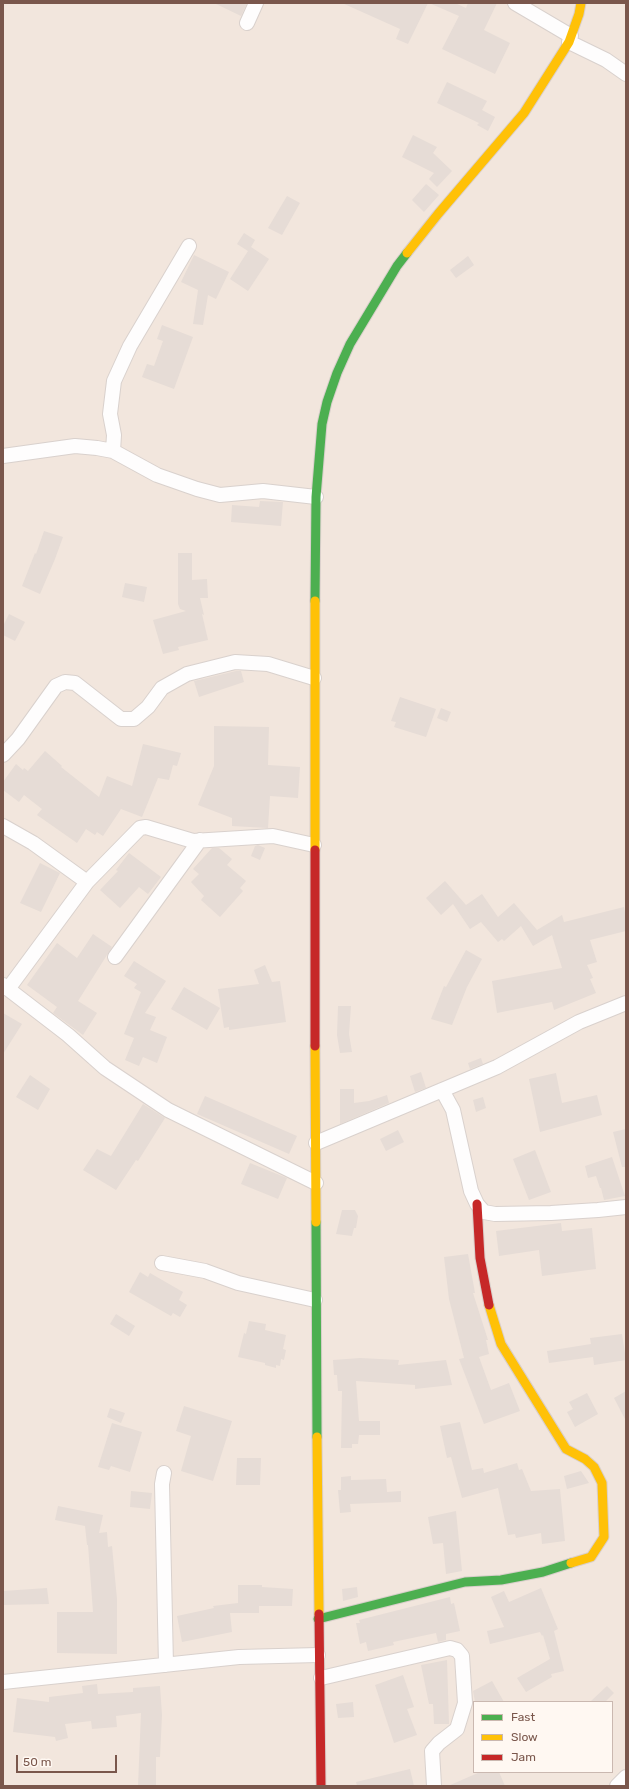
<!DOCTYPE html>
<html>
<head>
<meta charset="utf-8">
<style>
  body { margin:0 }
  #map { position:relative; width:629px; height:1789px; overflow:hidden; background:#f9f4ef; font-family:Rubik,sans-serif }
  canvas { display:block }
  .frame { position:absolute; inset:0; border:4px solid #7a574c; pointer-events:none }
  .legend { position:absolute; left:473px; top:1701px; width:140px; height:72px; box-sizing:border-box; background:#fff8f2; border:1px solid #cab8b0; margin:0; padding:5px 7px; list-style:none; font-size:12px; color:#7a574c }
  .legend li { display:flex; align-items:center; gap:8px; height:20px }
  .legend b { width:20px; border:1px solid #cab8b0 }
  .scale { position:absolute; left:16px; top:1755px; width:101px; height:18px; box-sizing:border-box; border:2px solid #7a574c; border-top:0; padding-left:5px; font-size:12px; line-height:14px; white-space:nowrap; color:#7a574c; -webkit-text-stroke:3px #fff8f2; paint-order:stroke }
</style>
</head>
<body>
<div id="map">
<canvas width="629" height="1789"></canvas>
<div class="frame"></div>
<ul class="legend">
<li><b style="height:5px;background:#4caf50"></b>Fast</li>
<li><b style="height:5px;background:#ffc107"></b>Slow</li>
<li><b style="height:5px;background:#c62828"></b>Jam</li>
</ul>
<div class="scale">50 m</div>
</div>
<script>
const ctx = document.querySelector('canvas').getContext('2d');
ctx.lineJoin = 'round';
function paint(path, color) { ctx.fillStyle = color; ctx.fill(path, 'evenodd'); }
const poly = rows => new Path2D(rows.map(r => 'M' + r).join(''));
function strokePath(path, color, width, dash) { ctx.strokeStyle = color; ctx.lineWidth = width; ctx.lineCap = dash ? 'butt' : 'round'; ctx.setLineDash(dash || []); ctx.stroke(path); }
paint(poly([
  [3,3,626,3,626,1786,3,1786],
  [474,1702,612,1702,612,1772,474,1772]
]), '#f2e6dd');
paint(poly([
  [214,3,247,3,241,16],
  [342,3,428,3,408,44,396,39,400,29],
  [429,3,455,3,466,8,468,3,497,3,484,30,510,43,495,74,442,49,459,16],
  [447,82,487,101,482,110,495,117,488,131,477,125,479,123,437,103],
  [413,135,437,147,433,153,452,171,437,187,429,179,434,173,402,157],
  [426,184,439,195,424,212,412,200],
  [287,196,300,203,282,235,268,228],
  [244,233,255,240,251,247,269,259,248,291,230,279,248,251,237,244],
  [194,255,229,272,216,299,208,295,203,325,193,324,198,290,181,282],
  [468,256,474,265,456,278,450,270],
  [162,325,193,337,174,389,142,377,147,364,154,366,163,341,157,339],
  [260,501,283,502,281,526,231,522,232,505,259,507],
  [44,531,63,537,55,559,40,594,22,586,35,553,36,554],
  [178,553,192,553,192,580,207,579,208,598,200,598,204,615,202,614,208,640,178,647,179,650,163,654,153,620,186,611,180,609,178,604],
  [125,583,147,587,144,602,122,597],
  [9,614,25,622,15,641,3,635,3,626],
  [236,671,241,671,244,682,199,697,194,681],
  [400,697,436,709,426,737,394,727,396,722,391,721],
  [441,708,451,712,447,722,437,718],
  [214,726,269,727,268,765,300,767,298,798,270,796,268,828,232,826,232,818,198,805,214,766],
  [143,744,181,753,177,766,173,765,169,780,158,778,142,817,121,809,103,836,97,832,95,835,86,829,77,843,37,815,42,809,24,795,19,802,3,790,3,782,16,764,23,770,24,768,28,771,45,751,62,766,61,767,99,797,107,776,132,786],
  [258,845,265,848,260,860,251,856,255,846],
  [212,848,219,848,232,859,227,865,246,881,240,888,243,891,220,917,201,900,204,896,191,882,199,874,193,869],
  [129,853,161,877,148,894,139,887,120,908,100,890,118,871,116,870],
  [40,863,60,873,41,912,20,903],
  [445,881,466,905,482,894,498,917,514,903,537,930,562,915,564,922,624,907,626,917,626,931,590,940,597,962,587,965,593,978,590,979,596,993,554,1010,552,1002,497,1013,492,981,562,968,552,935,533,946,521,926,504,941,502,939,498,942,481,922,470,929,453,904,441,915,426,898],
  [93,934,112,947,78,1001,97,1013,83,1035,53,1013,57,1007,27,985,57,943,77,958],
  [466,950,482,959,467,987,452,1025,431,1019,444,986,446,987],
  [134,961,166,981,145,1013,156,1017,150,1030,167,1037,157,1063,143,1057,139,1066,125,1060,134,1038,124,1034,141,992,134,988,137,984,124,976],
  [265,965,272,982,280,981,286,1022,229,1030,229,1027,224,1028,218,989,259,984,254,970],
  [184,987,220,1008,207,1030,171,1009],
  [338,1006,351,1006,349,1034,352,1052,340,1053,337,1035],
  [3,1013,22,1024,3,1054],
  [481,1058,483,1064,470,1069,468,1063],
  [421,1072,426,1088,415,1092,410,1076],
  [556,1073,562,1103,597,1095,602,1115,540,1132,529,1079],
  [30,1075,50,1089,38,1110,16,1097],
  [340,1089,354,1089,354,1103,369,1101,387,1095,389,1103,340,1124],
  [205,1096,297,1136,289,1154,197,1114],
  [483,1097,486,1108,476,1112,473,1100],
  [143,1104,165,1118,138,1161,136,1160,116,1190,83,1170,97,1149,111,1156],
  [626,1129,626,1167,622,1167,613,1132],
  [398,1130,404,1142,386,1151,380,1139],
  [535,1150,551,1192,529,1200,513,1159],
  [612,1157,625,1196,604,1200,601,1188,600,1188,596,1176,588,1178,585,1166],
  [250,1163,287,1178,278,1199,241,1184],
  [342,1210,355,1210,358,1216,356,1228,354,1228,352,1236,336,1234],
  [561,1223,562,1231,592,1228,596,1269,542,1276,539,1250,499,1256,496,1231],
  [468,1254,475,1293,473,1293,488,1340,486,1340,489,1354,479,1357,491,1390,509,1383,520,1411,484,1424,459,1359,464,1358,449,1299,444,1257],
  [140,1272,148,1277,150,1273,183,1292,179,1300,187,1305,180,1317,173,1313,171,1316,129,1292],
  [116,1314,135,1326,129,1336,110,1324],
  [249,1321,266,1324,265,1330,286,1335,283,1349,286,1350,284,1360,281,1359,280,1366,276,1365,276,1368,265,1365,265,1363,238,1357,244,1333,246,1334],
  [622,1334,626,1360,594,1365,593,1357,549,1363,547,1351,591,1344,590,1338],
  [360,1358,399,1360,398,1365,446,1360,452,1385,415,1389,415,1385,356,1381,359,1421,380,1421,380,1435,359,1435,358,1444,352,1444,352,1448,341,1448,342,1391,338,1391,337,1375,334,1375,333,1360],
  [626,1391,626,1421,614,1398],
  [587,1393,598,1414,575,1427,567,1412,573,1409,569,1402],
  [184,1406,232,1421,213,1481,181,1471,191,1436,176,1431],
  [110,1408,125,1413,121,1423,107,1417],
  [460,1422,472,1470,483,1468,484,1473,517,1463,519,1470,522,1469,531,1491,560,1489,565,1541,542,1544,541,1533,516,1538,515,1534,508,1535,498,1488,462,1498,451,1457,447,1458,440,1426],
  [112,1423,142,1432,130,1472,111,1466,109,1470,98,1467],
  [237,1458,261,1458,260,1485,236,1485],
  [581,1471,589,1483,567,1489,564,1476],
  [351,1476,351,1480,386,1479,387,1492,401,1491,401,1502,350,1504,351,1512,340,1513,338,1490,341,1490,341,1477],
  [131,1491,152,1493,150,1509,130,1507],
  [58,1506,103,1515,99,1533,107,1532,108,1547,112,1546,117,1599,117,1654,57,1653,57,1612,93,1612,88,1545,87,1545,85,1526,55,1520],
  [456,1511,462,1571,446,1574,443,1543,433,1544,428,1517],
  [238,1585,262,1585,262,1587,293,1589,292,1606,259,1606,259,1613,230,1613,232,1632,182,1642,177,1616,214,1608,213,1606,238,1603],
  [357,1587,358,1597,343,1601,342,1589],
  [47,1588,49,1604,3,1605,3,1591],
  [541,1588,558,1629,554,1631,564,1671,551,1674,552,1677,526,1692,517,1678,550,1659,543,1635,542,1636,540,1632,490,1644,487,1631,504,1627,491,1597,504,1591,509,1602],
  [450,1597,451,1604,454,1603,460,1631,446,1634,446,1640,438,1642,436,1633,393,1642,394,1645,368,1651,366,1642,360,1644,356,1623,360,1623,359,1620],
  [447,1660,449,1724,434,1724,433,1704,429,1704,421,1665],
  [403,1675,414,1707,407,1709,417,1735,394,1743,375,1685],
  [492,1681,504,1702,475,1702,473,1691],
  [97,1684,98,1694,133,1692,133,1688,160,1686,162,1715,160,1757,156,1757,156,1786,138,1786,141,1713,116,1716,117,1727,92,1729,91,1721,65,1724,68,1738,56,1741,55,1737,13,1732,17,1698,49,1702,49,1697,83,1693,82,1686],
  [607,1686,614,1693,605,1702,590,1702],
  [353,1702,354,1717,338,1718,336,1704],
  [410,1769,414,1786,357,1786,356,1782],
  [480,1772,499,1772,505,1786,448,1786]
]), '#e6dcd6');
const street = poly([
  [515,3,571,36],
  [247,23,256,3],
  [569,42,606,60,626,74],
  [113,451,114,435,110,414,114,381,130,346,189,246],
  [3,456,75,446,97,448,113,451,157,475,197,489,220,495,263,491,316,497],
  [3,755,18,739,56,686,65,682,75,683,121,719,134,719,148,707,162,688,187,674,235,662,268,664,314,678],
  [3,826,33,843,87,882],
  [115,957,200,840],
  [3,985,68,1035,105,1068,168,1110,316,1183],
  [8,989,87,882,140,828,146,827,193,841,273,836,314,845],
  [442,1090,453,1110,471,1191,477,1204,484,1212,495,1214,551,1213,598,1210,626,1207],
  [316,1143,497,1067,579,1022,626,1003],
  [162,1263,205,1271,238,1283,315,1300],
  [164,1473,162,1484,166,1665],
  [321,1678,450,1648,457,1650,462,1656,465,1703,457,1729,439,1743,432,1751,434,1786],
  [3,1682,239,1657,318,1655],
  [617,1786,626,1777]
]);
const fast = poly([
  [315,601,316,497,322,424,327,402,337,373,350,344,397,266,407,253],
  [316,1222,317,1437],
  [318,1619,465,1582,501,1580,543,1572,571,1563]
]);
const slow = poly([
  [407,253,438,214,524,113,569,42,579,14,581,3],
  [315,850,315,601],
  [315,1046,316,1222],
  [489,1305,501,1344,566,1449,585,1459,594,1467,602,1483,604,1537,591,1557,571,1563],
  [317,1437,319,1614]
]);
const jam = poly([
  [315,850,315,1046],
  [477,1204,480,1258,489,1305],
  [319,1614,321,1786]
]);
strokePath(street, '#d9d1cd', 16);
strokePath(fast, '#d9cfcb', 11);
strokePath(slow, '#d9cfcb', 11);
strokePath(jam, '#d9cfcb', 11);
strokePath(street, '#fefdfd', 14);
strokePath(fast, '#4caf50', 9);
strokePath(slow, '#ffc107', 9);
strokePath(jam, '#c62828', 9);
</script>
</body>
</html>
